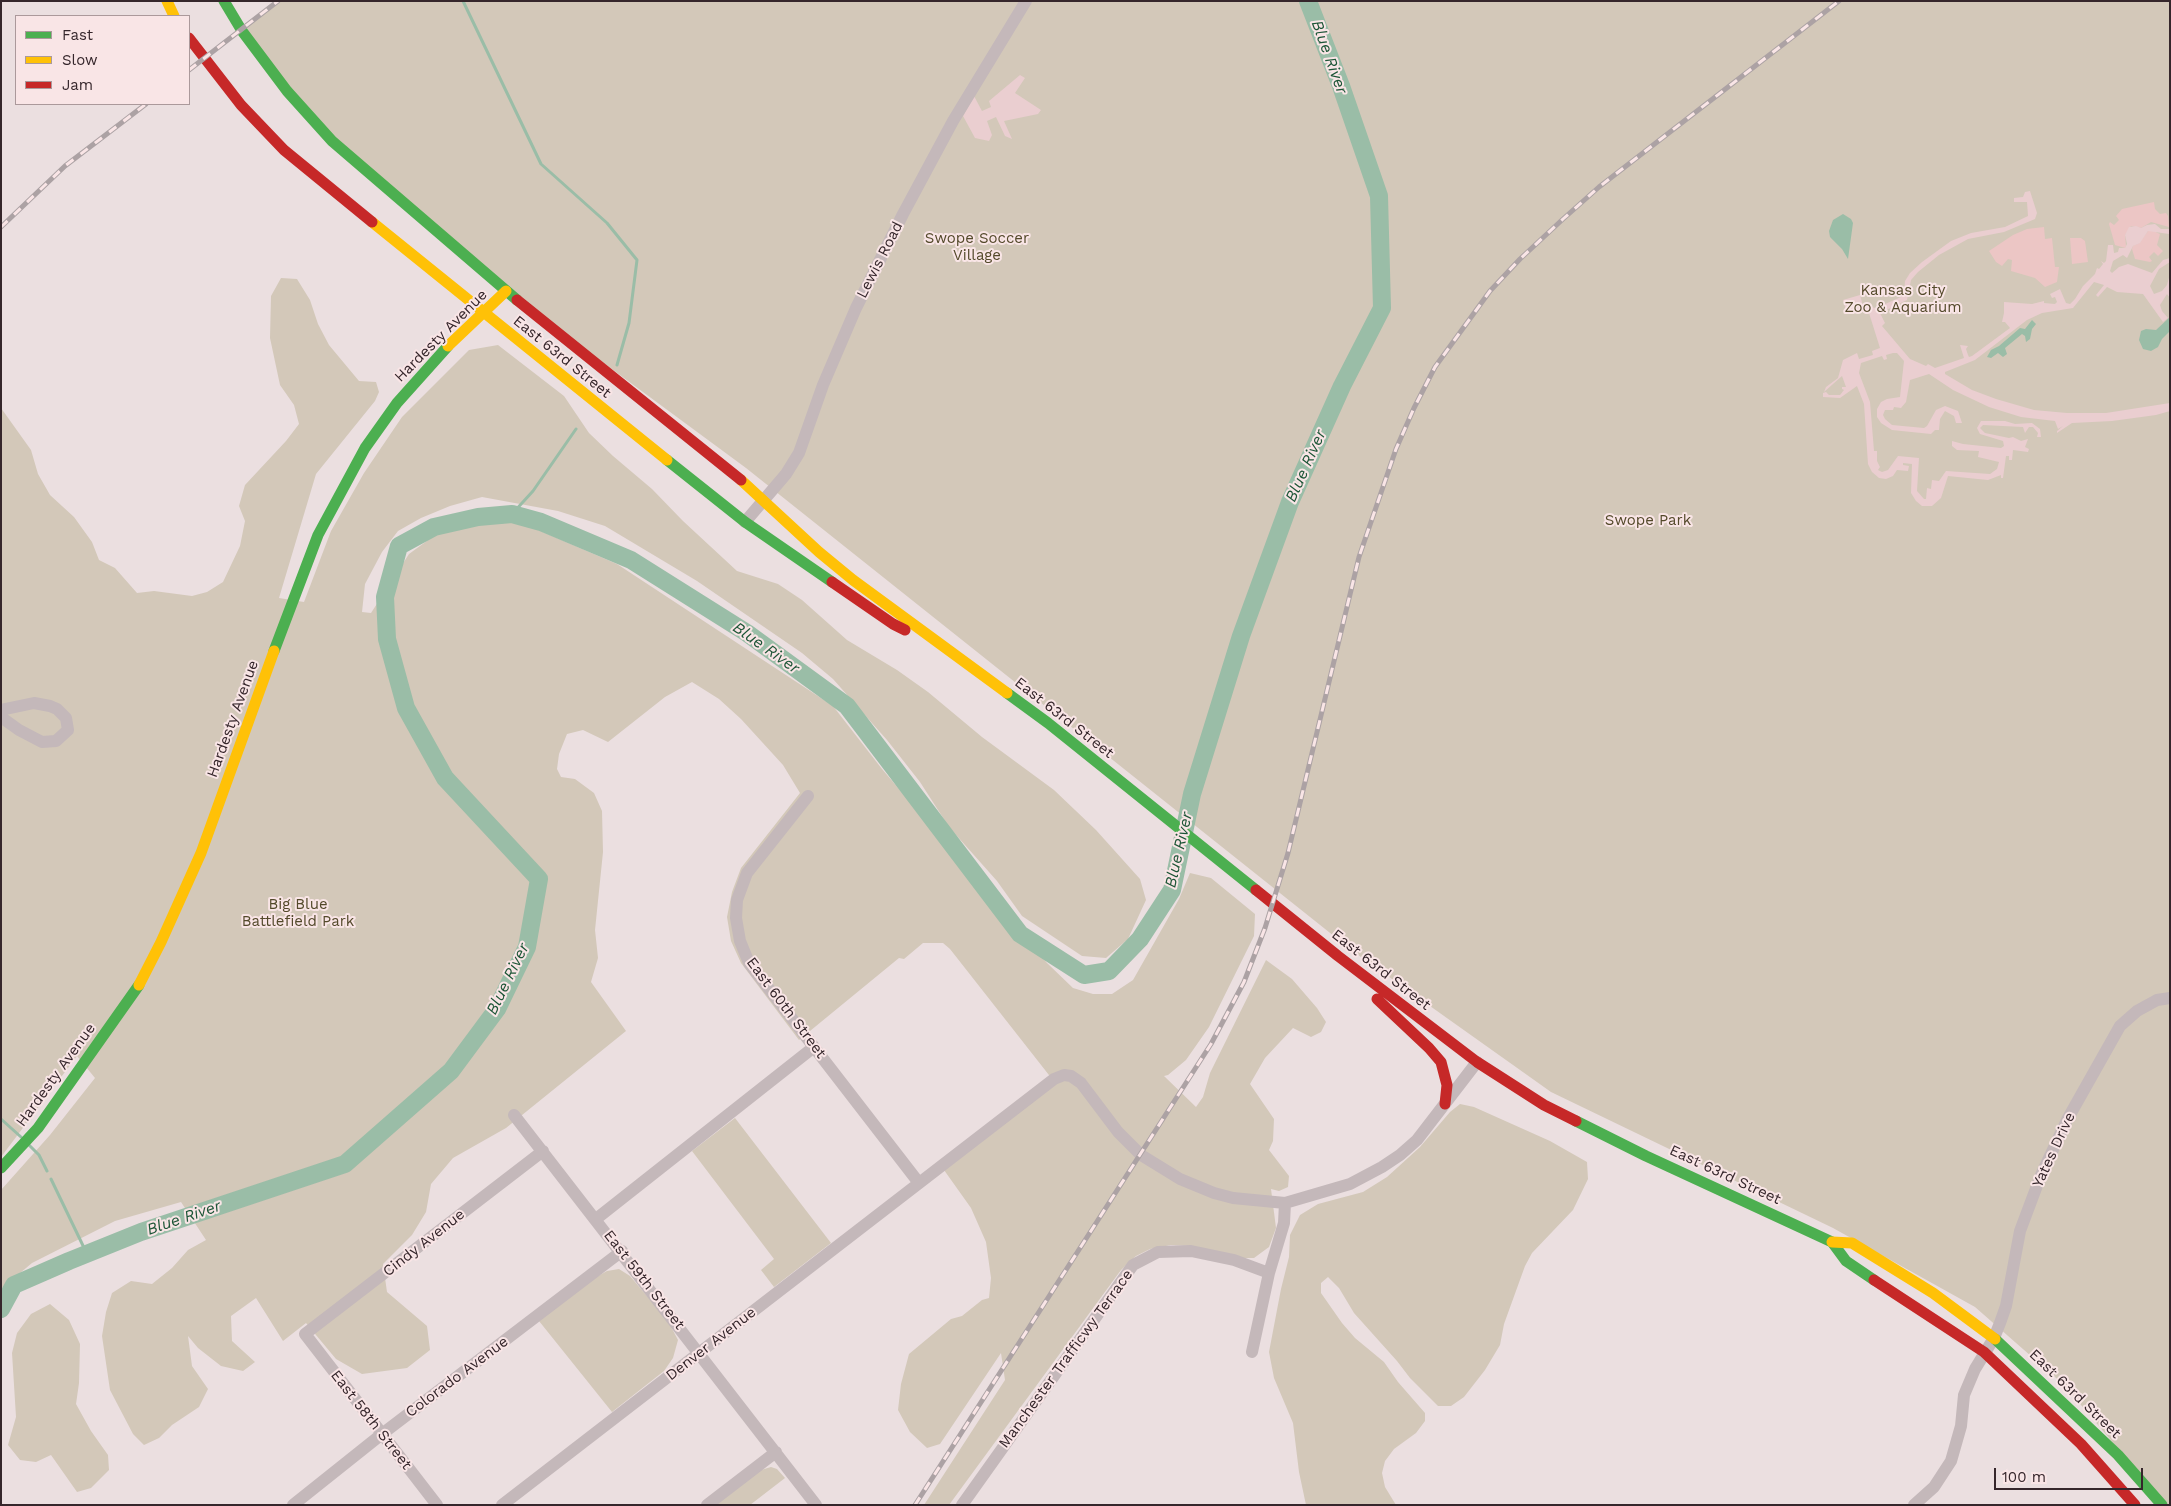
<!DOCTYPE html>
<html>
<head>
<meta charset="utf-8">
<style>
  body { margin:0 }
  #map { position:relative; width:2171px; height:1506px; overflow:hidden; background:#ebdfe0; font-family:"Work Sans",sans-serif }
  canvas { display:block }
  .frame { position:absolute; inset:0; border:2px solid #35262b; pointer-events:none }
  .legend { position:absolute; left:15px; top:15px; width:175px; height:90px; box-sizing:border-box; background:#f9e5e6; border:1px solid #ab999b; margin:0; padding:6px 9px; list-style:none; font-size:15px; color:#35262b }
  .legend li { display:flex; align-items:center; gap:10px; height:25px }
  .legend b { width:25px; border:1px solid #ab999b }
  .scale { position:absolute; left:1994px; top:1468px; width:149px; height:22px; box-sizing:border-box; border:2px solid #35262b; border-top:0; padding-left:6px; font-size:15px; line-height:18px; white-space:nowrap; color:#35262b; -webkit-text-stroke:4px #f9e5e6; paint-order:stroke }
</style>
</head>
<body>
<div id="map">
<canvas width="2171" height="1506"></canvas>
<div class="frame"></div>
<ul class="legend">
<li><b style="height:6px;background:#4caf50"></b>Fast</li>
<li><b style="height:6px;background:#ffc107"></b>Slow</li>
<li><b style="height:6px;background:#c62828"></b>Jam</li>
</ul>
<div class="scale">100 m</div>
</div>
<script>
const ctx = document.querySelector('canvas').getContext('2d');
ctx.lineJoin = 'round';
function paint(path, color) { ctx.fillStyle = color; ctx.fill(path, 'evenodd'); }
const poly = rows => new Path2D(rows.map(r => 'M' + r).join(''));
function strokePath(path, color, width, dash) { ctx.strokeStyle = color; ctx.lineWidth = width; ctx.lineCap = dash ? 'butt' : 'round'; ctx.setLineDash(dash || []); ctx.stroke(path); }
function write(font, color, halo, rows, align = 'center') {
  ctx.font = font + ' "Work Sans",sans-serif'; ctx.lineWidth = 4; ctx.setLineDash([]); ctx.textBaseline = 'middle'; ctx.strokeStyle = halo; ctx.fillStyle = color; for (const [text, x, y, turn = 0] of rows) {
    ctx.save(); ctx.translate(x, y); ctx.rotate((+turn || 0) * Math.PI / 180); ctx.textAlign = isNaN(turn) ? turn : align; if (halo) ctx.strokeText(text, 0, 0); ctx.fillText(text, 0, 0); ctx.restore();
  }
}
paint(poly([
  [280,1,2170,1,2170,1505,2166,1505,2064,1385,1975,1307,1833,1228,1551,1092,1354,952,746,468,506,291,332,141,242,31],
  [281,278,297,279,310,300,318,324,329,345,359,381,376,382,379,392,375,401,316,474,279,598,304,602,331,531,364,473,402,417,469,350,498,345,564,396,589,433,613,456,652,489,683,521,737,571,778,584,802,600,847,640,897,670,928,692,982,737,1054,790,1096,830,1140,879,1146,900,1128,939,1106,958,1082,956,1022,916,997,881,949,827,920,782,887,740,833,679,802,653,697,581,605,526,558,511,482,497,450,506,421,518,398,531,382,552,365,584,362,612,371,613,409,554,461,516,499,513,617,564,833,706,882,769,1047,963,1073,988,1093,994,1112,994,1133,980,1179,899,1190,873,1211,878,1255,914,1254,936,1209,1027,1186,1060,1168,1075,1164,1076,1196,1107,1203,1097,1210,1073,1266,960,1292,979,1317,1008,1326,1022,1321,1032,1311,1037,1293,1028,1265,1058,1250,1084,1274,1119,1273,1141,1269,1150,1289,1176,1288,1187,1279,1191,1271,1189,1276,1228,1269,1247,1254,1258,1242,1258,1191,1246,1171,1245,1150,1249,1136,1256,1121,1270,949,1505,924,1505,1005,1380,1001,1353,940,1444,927,1448,910,1432,898,1410,901,1384,909,1354,951,1319,962,1316,982,1300,989,1298,991,1278,986,1242,971,1208,944,1170,1056,1084,950,949,943,943,923,943,904,959,899,958,799,1040,741,963,731,941,727,917,732,892,741,868,800,793,783,765,741,719,719,699,692,682,665,697,608,742,583,730,567,734,559,754,557,769,561,777,575,779,594,793,602,811,603,852,595,930,598,958,591,982,626,1031,506,1128,453,1158,431,1184,426,1212,412,1235,383,1264,387,1292,427,1326,430,1350,407,1368,362,1374,336,1359,306,1323,283,1341,256,1298,231,1316,232,1341,255,1362,243,1371,221,1366,198,1348,188,1336,192,1366,208,1389,199,1407,172,1425,159,1438,144,1445,133,1434,110,1390,102,1336,106,1312,112,1293,131,1281,152,1284,172,1268,188,1250,206,1240,181,1202,115,1221,32,1263,1,1289,1,1190,50,1135,95,1078,77,1056,1,1157,1,408,31,450,38,474,50,495,74,517,92,542,99,560,115,568,137,593,154,591,192,596,207,592,223,582,240,546,245,521,239,506,245,485,286,441,299,424,294,405,280,385,270,338,271,296],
  [1460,1104,1474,1107,1550,1141,1587,1162,1588,1179,1573,1210,1532,1253,1525,1266,1504,1324,1500,1345,1485,1370,1464,1397,1451,1406,1438,1406,1410,1378,1397,1361,1354,1313,1339,1288,1328,1277,1321,1283,1321,1293,1342,1323,1355,1338,1384,1362,1398,1382,1425,1413,1425,1421,1416,1433,1394,1449,1385,1461,1382,1473,1385,1487,1396,1505,1306,1505,1299,1472,1293,1423,1274,1378,1269,1352,1281,1289,1289,1257,1290,1235,1300,1215,1318,1204,1363,1192,1387,1177,1420,1147,1450,1112],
  [735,1118,831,1243,774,1287,761,1270,774,1259,692,1151],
  [619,1269,630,1276,668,1321,678,1340,673,1358,664,1371,612,1412,539,1321,591,1280,607,1271],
  [50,1304,69,1320,80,1344,79,1383,76,1404,91,1431,108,1455,109,1470,91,1488,77,1492,51,1455,36,1462,20,1460,8,1445,16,1417,12,1353,17,1333,31,1314],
  [771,1467,777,1469,785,1478,750,1505,715,1505,761,1470]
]), '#d3c8b9');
paint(poly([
  [2154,202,2155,209,2160,214,2166,213,2168,216,2169,227,2151,222,2141,228,2131,226,2125,235,2126,246,2125,248,2115,245,2109,224,2110,222,2114,225,2119,220,2116,216,2122,209],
  [2044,227,2045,239,2052,238,2055,267,2059,267,2057,282,2045,287,2035,278,2011,271,2012,260,2008,259,2002,266,1996,262,1989,251,2013,235,2027,229],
  [2151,230,2160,234,2157,245,2163,251,2158,256,2154,252,2149,257,2152,261,2150,262,2135,259,2132,249,2133,246,2139,243,2148,231],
  [2070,238,2081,238,2085,241,2088,262,2072,264]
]), '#ecc6c5');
paint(poly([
  [1020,75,1025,78,1015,93,1041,110,1038,114,1004,121,1012,139,1005,136,996,117,987,121,992,135,989,141,975,138,963,116,974,96,982,111,991,107,989,101],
  [2030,191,2037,213,2035,219,2004,232,1968,239,1939,255,1918,272,1911,280,1907,300,1880,313,1885,323,1882,326,1910,359,1926,366,1928,364,1935,368,1964,358,1960,345,1968,346,1966,349,1968,355,1969,357,1972,356,2010,328,2005,322,2002,322,2004,313,2004,302,2032,304,2044,301,2044,303,2055,304,2057,302,2055,297,2052,298,2050,294,2060,289,2066,303,2070,304,2075,299,2083,286,2095,274,2097,268,2099,269,2103,264,2101,261,2104,263,2106,261,2108,245,2113,245,2114,253,2118,252,2119,248,2125,248,2127,244,2125,235,2129,227,2136,226,2141,228,2147,225,2155,224,2161,229,2169,229,2169,234,2148,231,2140,243,2133,246,2127,258,2123,255,2113,261,2110,271,2112,273,2119,267,2128,264,2152,273,2163,260,2170,258,2170,262,2159,269,2150,286,2154,294,2162,291,2167,285,2170,274,2170,298,2167,294,2160,305,2162,311,2168,318,2163,322,2143,294,2117,292,2107,287,2098,297,2096,295,2104,285,2094,282,2073,308,2042,313,2027,320,1975,360,1945,372,1945,374,1972,390,1996,399,2034,410,2067,413,2106,413,2170,403,2170,411,2156,415,2112,421,2072,423,2057,433,2057,431,2063,426,2058,429,2055,421,2021,417,1989,407,1953,390,1929,374,1910,380,1906,402,1901,408,1894,407,1893,410,1885,410,1883,415,1885,419,1892,425,1924,428,1927,426,1936,410,1945,406,1958,411,1962,423,1956,423,1954,416,1945,411,1940,419,1939,430,1935,430,1931,434,1892,430,1881,423,1877,417,1877,409,1881,402,1887,399,1900,397,1904,361,1897,353,1893,353,1886,355,1887,359,1884,360,1882,356,1861,363,1859,373,1870,402,1874,451,1877,451,1877,461,1880,467,1878,470,1882,472,1888,470,1898,456,1919,458,1917,491,1924,499,1926,499,1927,488,1931,489,1932,480,1939,481,1946,471,1990,474,1997,469,1999,462,1978,457,1979,451,1957,450,1952,446,1952,441,1963,444,2001,448,2004,446,2003,441,1980,434,1977,428,1981,421,2005,421,2015,424,2032,423,2040,429,2041,437,2037,437,2038,433,2033,427,2029,427,2025,433,2023,427,1983,425,1980,428,1985,433,2009,438,2013,437,2021,441,2028,439,2025,447,2029,449,2028,452,2013,450,2012,460,2009,460,2009,456,2006,456,2003,478,2001,478,2001,475,1988,480,1948,476,1941,498,1932,506,1922,506,1916,501,1911,493,1912,464,1903,463,1903,465,1909,466,1908,471,1897,470,1893,476,1886,479,1879,478,1872,472,1868,464,1864,404,1857,386,1840,398,1823,397,1823,393,1826,392,1829,395,1840,395,1844,390,1842,389,1842,387,1846,387,1842,376,1824,392,1826,387,1838,378,1843,360,1857,353,1859,359,1873,355,1872,351,1880,348,1869,313,1865,314,1863,308,1847,313,1843,300,1860,295,1863,306,1876,308,1901,297,1904,294,1905,281,1910,273,1922,262,1951,241,1971,233,2005,227,2028,216,2027,202,2014,202,2014,198,2023,197,2025,192]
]), '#eaced0');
paint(poly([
  [1843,214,1851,219,1853,223,1848,259,1842,249,1830,237,1829,231,1833,220],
  [2170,317,2170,331,2162,339,2158,347,2151,351,2143,349,2139,340,2141,331,2146,329,2156,330],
  [2032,320,2036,324,2032,329,2030,339,2026,342,2025,336,2022,334,2005,348,2007,354,2003,357,1998,353,1991,358,1987,357,1991,350,1999,346,2020,328,2025,329]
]), '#9abda7');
strokePath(poly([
  [463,1,541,164,607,223,637,260,629,323,617,365],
  [512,514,533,491,576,429],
  [1,1119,21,1137],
  [29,1145,39,1155,47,1171],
  [51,1179,87,1254]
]), '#9abda7', 3);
strokePath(poly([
  [1,1309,14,1285,69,1261,141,1232,345,1164,451,1071,497,1009,527,947,539,879,445,778,406,708,387,639,385,597,399,546,434,527,478,517,512,514,541,522,631,560,747,633,847,706,1020,934,1084,975,1109,971,1140,939,1172,890,1192,794,1241,636,1290,502,1342,386,1382,308,1379,196,1341,86,1308,1]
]), '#9abda7', 18);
strokePath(poly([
  [745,522,786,474,799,453,823,385,856,308,903,214,953,121,1026,1],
  [1,710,34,703,50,706,57,709,66,718,68,730,56,741,42,742,19,730,1,717],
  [808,796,747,873,737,900,736,918,740,941,749,963,919,1183],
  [514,1115,816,1505],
  [596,1219,814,1047],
  [1252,1352,1269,1273],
  [293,1505,382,1434,622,1251],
  [437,1505,305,1334,543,1151],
  [502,1505,1054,1079,1064,1075,1071,1076,1081,1083,1118,1132,1141,1155,1180,1179,1214,1193,1233,1198,1285,1203,1350,1184,1382,1167,1400,1155,1417,1140,1477,1062],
  [707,1505,776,1452],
  [962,1505,1133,1265,1158,1252,1191,1251,1234,1260,1269,1273,1284,1223,1285,1203],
  [1914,1505,1934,1487,1951,1461,1961,1426,1964,1395,1975,1369,1994,1338,2000,1323,2006,1306,2020,1231,2041,1175,2067,1120,2120,1026,2137,1011,2157,1000,2170,998]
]), '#c4b8ba', 12);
strokePath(poly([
  [224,1,242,31,287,91,332,141,517,300],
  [667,460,745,522,832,582],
  [274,651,318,535,365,448,397,403,448,346],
  [1007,693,1048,723,1256,890],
  [1576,1121,1646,1156,1832,1242,1846,1261,1874,1280],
  [1,1168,38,1128,139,985],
  [1995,1339,2118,1455,2162,1505]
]), '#4caf50', 11);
strokePath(poly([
  [167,1,174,16],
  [372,222,667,460],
  [448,346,506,291],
  [741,480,819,552,853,580,1007,693],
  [139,985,161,942,201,853,274,651],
  [1832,1242,1852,1243,1933,1293,1995,1339]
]), '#ffc107', 11);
strokePath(poly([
  [189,38,241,105,284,150,372,222],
  [517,300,741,480],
  [832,582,893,624,905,630],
  [1256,890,1338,956,1477,1062,1544,1105,1576,1121],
  [1377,999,1429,1048,1441,1062,1447,1085,1445,1104],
  [1874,1280,1984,1352,2081,1444,2135,1505]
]), '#c62828', 11);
const rail = poly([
  [189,70,278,1],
  [1,227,65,166,146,104],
  [915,1505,1211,1044,1244,982,1265,928,1288,853,1359,557,1396,449,1414,408,1435,367,1490,291,1520,259,1563,219,1599,187,1839,1]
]);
strokePath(rail, '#aca2a4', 5);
strokePath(rail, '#f9e5e6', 3, [9]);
write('15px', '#53492a', '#f9e5e6', [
  ["Swope Soccer",977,239],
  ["Village",977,256],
  ["Kansas City",1903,291],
  ["Zoo & Aquarium",1903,308],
  ["Swope Park",1648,521],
  ["Big Blue",298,905],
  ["Battlefield Park",298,922]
]);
write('15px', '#35262b', '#f9e5e6', [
  ["Lewis Road",880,260,-63],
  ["Hardesty Avenue",441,336,-45],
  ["East 63rd Street",562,357,39],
  ["East 63rd Street",1064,718,38],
  ["Hardesty Avenue",233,719,-70],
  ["East 63rd Street",1381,970,38],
  ["East 60th Street",786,1008,53],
  ["Hardesty Avenue",56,1075,-54],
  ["Yates Drive",2054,1150,-65],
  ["East 63rd Street",1725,1175,25],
  ["Cindy Avenue",424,1243,-38],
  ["East 59th Street",644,1280,52],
  ["Denver Avenue",711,1344,-38],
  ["Manchester Trafficwy Terrace",1066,1359,-54],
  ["Colorado Avenue",457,1377,-37],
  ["East 63rd Street",2075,1394,44],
  ["East 58th Street",371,1420,52]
]);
write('italic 16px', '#1c5536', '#f9e5e6', [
  ["Blue River",1329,57,70],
  ["Blue River",1306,466,-66],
  ["Blue River",766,648,35],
  ["Blue River",1179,850,-77],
  ["Blue River",508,979,-64],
  ["Blue River",184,1218,-19]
]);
</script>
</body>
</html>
